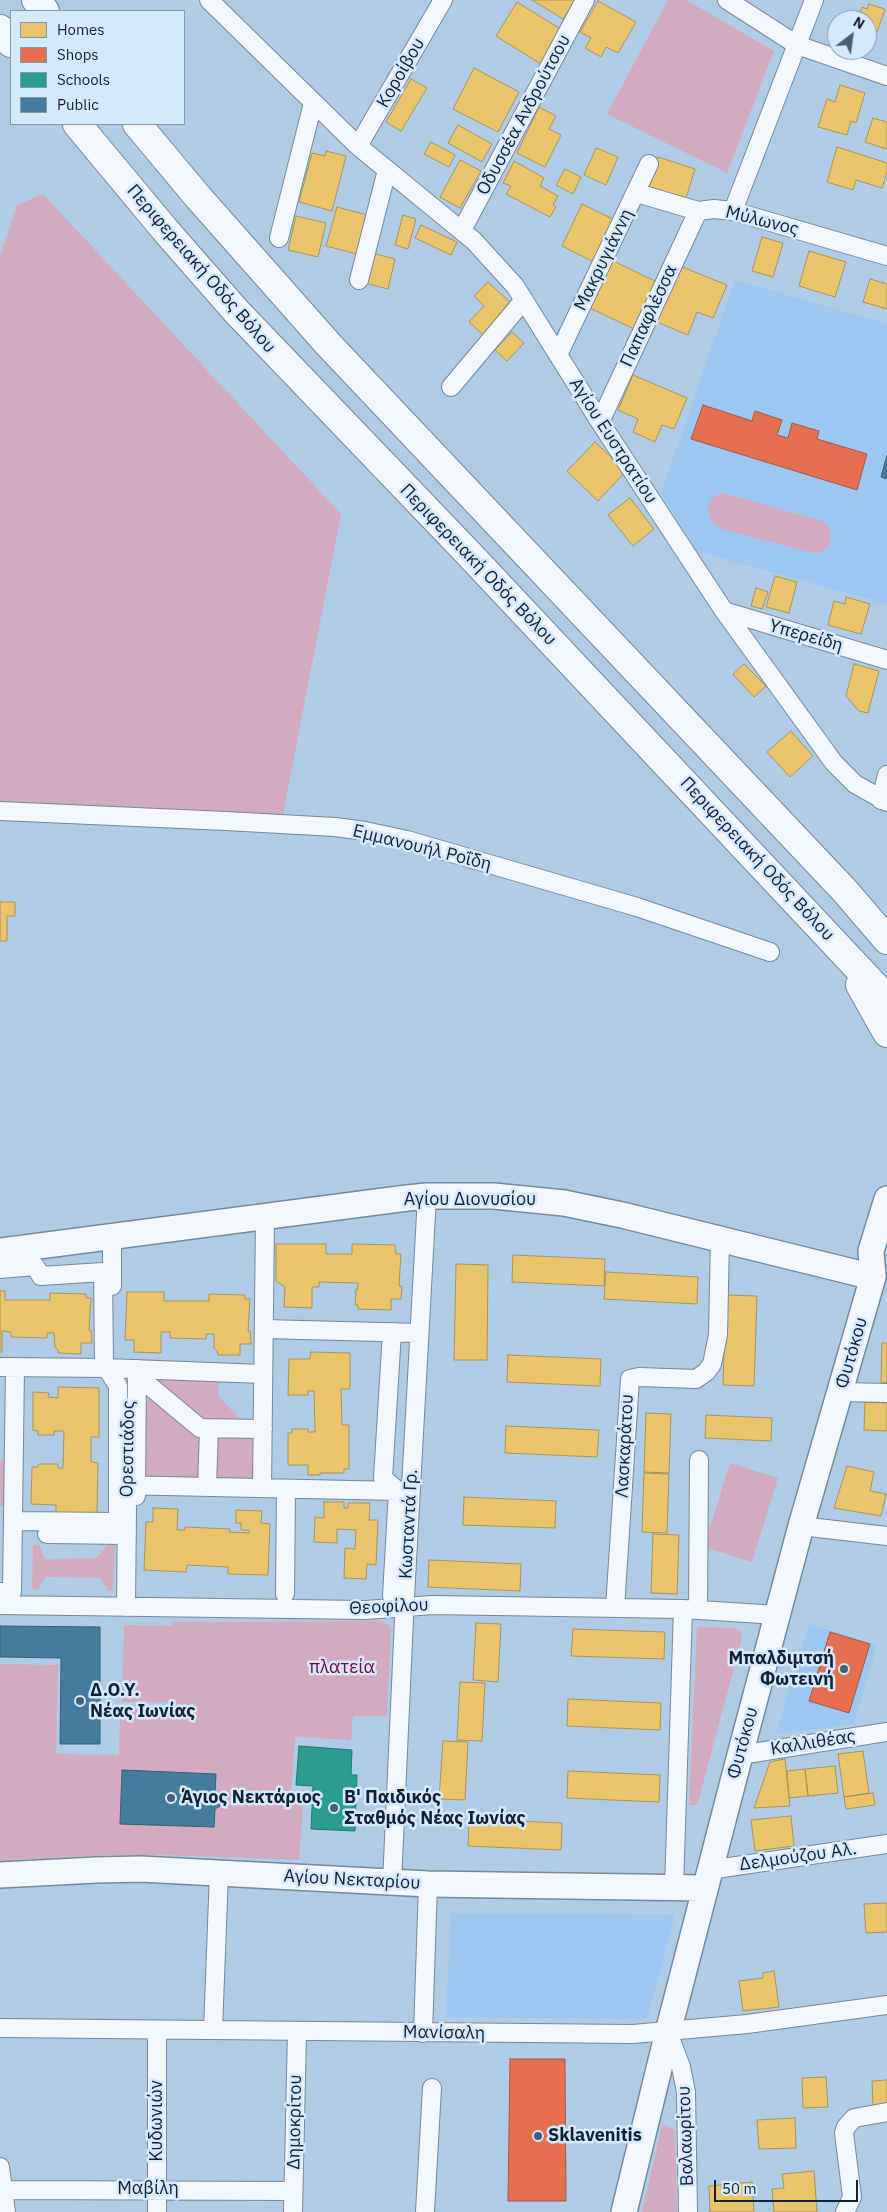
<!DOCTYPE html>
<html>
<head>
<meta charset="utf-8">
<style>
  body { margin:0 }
  #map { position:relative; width:887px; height:2212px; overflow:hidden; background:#afcbe6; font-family:"IBM Plex Sans",sans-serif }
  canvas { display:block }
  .legend { position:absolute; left:10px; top:10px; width:175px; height:115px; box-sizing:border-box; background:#d5e9fd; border:1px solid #869aad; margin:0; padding:6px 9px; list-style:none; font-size:15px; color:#102336 }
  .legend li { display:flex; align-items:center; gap:10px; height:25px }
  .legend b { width:25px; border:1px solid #869aad }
  .north { position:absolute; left:827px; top:10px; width:50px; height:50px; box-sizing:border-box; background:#d5e9fd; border:1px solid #869aad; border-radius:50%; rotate:30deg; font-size:14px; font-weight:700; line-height:20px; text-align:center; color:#102336 }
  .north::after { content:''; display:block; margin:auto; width:18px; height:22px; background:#485e74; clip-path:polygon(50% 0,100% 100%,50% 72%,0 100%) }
  .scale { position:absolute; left:714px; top:2180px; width:144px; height:22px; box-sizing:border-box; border:2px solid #102336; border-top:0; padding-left:6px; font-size:15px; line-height:18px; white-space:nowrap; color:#102336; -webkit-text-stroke:4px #d5e9fd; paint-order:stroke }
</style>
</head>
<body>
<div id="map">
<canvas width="887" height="2212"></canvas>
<ul class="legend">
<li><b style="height:14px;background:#e9c46a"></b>Homes</li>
<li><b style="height:14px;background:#e76f51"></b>Shops</li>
<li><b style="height:14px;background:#2a9d8f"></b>Schools</li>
<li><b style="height:14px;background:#457b9d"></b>Public</li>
</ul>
<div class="north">N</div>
<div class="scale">50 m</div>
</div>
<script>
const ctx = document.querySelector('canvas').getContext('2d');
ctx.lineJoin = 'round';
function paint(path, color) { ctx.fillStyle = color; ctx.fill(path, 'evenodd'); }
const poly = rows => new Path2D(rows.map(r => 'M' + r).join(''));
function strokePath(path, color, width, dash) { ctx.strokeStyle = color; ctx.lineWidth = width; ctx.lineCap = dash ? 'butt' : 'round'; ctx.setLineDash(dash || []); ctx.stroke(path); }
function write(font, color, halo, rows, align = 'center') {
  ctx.font = font + ' "IBM Plex Sans",sans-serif'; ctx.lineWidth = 5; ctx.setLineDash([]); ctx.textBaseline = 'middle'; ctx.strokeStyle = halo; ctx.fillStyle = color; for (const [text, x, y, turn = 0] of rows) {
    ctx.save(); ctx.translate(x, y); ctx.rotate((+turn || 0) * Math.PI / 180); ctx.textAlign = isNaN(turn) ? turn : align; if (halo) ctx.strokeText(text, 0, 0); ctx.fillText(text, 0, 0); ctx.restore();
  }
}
paint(poly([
  [735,280,887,324,887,604,697,551,661,493],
  [809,1624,877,1645,854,1724,776,1734],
  [451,1913,675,1915,647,2019,446,2017]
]), '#9bc7f0');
paint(poly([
  [668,0,686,0,774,51,727,173,607,114],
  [43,194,341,514,282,819,0,810,0,256,17,205],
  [724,493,822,521,829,527,831,533,829,545,820,553,813,553,722,529,711,521,708,507,711,500,716,495],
  [150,1377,219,1380,218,1396,243,1422,204,1420],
  [141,1387,201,1437,200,1478,140,1477],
  [216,1435,258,1435,257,1479,215,1479],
  [0,1461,10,1461,9,1507,0,1506],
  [730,1463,778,1478,752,1562,704,1547],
  [109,1543,115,1544,113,1591,108,1591,100,1578,46,1577,38,1590,32,1589,33,1545,39,1545,45,1559,97,1558],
  [381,1621,390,1626,391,1630,387,1716,353,1716,351,1740,295,1737,291,1794,304,1796,299,1860,161,1855,104,1855,0,1861,0,1664,58,1665,56,1754,119,1755,120,1709,172,1709,172,1702,122,1702,124,1625,173,1626,173,1622],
  [697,1627,735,1628,740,1630,742,1638,698,1802,696,1805,689,1805],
  [665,2125,675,2130,677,2212,642,2212,662,2126]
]), '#d4aac1');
const homes = poly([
  [532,0,575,0,563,19,532,0],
  [598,1,636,22,618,53,606,47,601,57,585,48,591,38,580,32,598,1],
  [517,2,562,30,541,64,496,36,517,2],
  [869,4,885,9,877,32,873,31,871,38,867,36,867,20,858,20,862,7,867,9,869,4],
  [474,68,519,92,498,132,453,109,474,68],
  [411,79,427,88,401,131,386,122,411,79],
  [840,85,865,93,856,123,851,121,847,135,818,127,827,99,835,102,840,85],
  [539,107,556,116,549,129,561,135,545,167,517,153,539,107],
  [873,118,887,122,887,149,865,142,873,118],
  [458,125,492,144,482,162,448,143,458,125],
  [431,142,455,155,449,167,424,154,431,142],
  [837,147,887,163,887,172,882,188,856,180,853,190,827,182,837,147],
  [596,148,618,157,606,185,584,175,596,148],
  [326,151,346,156,332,211,299,202,312,153,325,156,326,151],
  [658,157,695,169,686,198,649,187,658,157],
  [460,160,481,171,460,208,440,197,460,160],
  [514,161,544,178,540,186,558,196,553,205,556,207,550,217,506,194,511,186,503,183,514,161],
  [565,169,581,177,573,194,556,185,565,169],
  [582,204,617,221,596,263,562,246,582,204],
  [337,207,367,215,357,254,326,246,337,207],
  [403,215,416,219,408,249,395,245,403,215],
  [296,216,326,223,318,257,288,250,296,216],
  [421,225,457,242,451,255,415,238,421,225],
  [762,237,783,243,773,277,752,271,762,237],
  [809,251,846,262,835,297,799,286,809,251],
  [372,253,395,259,388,289,365,283,372,253],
  [611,260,657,282,634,329,588,307,611,260],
  [680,266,727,285,713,318,697,312,688,335,657,322,680,266],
  [870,279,887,284,887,309,863,302,870,279],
  [488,282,513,305,484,336,469,322,484,306,474,296,488,282],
  [512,332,524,343,507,361,495,350,512,332],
  [633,375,687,398,674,429,662,425,655,442,633,432,638,419,618,410,633,375],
  [595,442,626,471,598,501,567,471,595,442],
  [630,498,654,529,633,546,608,515,630,498],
  [775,576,797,582,789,613,766,607,775,576],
  [756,588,768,592,762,609,751,606,756,588],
  [846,597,870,604,861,634,828,625,834,601,845,604,846,597],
  [744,664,766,686,754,697,733,674,744,664],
  [854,664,879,671,868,713,859,711,846,696,854,664],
  [791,731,813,756,790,777,767,752,791,731],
  [0,902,15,902,15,916,7,916,7,941,0,941,0,902],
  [276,1244,326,1244,326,1254,352,1254,352,1244,395,1245,396,1254,401,1254,399,1286,402,1286,401,1299,391,1299,391,1310,358,1309,358,1305,355,1305,356,1289,358,1289,358,1283,319,1282,319,1287,312,1287,312,1308,284,1307,285,1287,276,1281,276,1244],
  [513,1255,605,1259,604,1286,512,1282,513,1255],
  [456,1264,488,1265,487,1360,454,1360,456,1264],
  [606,1272,698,1277,697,1304,604,1299,606,1272],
  [0,1291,5,1291,5,1300,50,1300,50,1293,86,1294,86,1298,91,1298,89,1330,91,1330,92,1343,81,1343,81,1354,58,1353,58,1350,55,1347,54,1333,47,1333,47,1338,11,1337,11,1332,2,1331,2,1352,0,1352,0,1291],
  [127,1292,164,1292,164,1301,209,1301,209,1294,245,1295,245,1299,250,1299,248,1331,250,1331,251,1344,240,1344,240,1355,218,1355,217,1351,214,1348,214,1334,206,1334,206,1339,170,1338,170,1332,161,1332,161,1353,134,1352,134,1340,125,1340,127,1292],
  [726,1295,757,1296,754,1386,723,1385,726,1295],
  [882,1343,887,1343,887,1383,881,1382,882,1343],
  [311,1352,350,1353,350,1389,341,1389,342,1425,349,1425,349,1469,344,1469,344,1473,320,1473,320,1475,308,1475,308,1465,288,1465,288,1433,292,1433,292,1429,308,1429,308,1432,315,1432,314,1391,308,1391,308,1395,288,1395,289,1359,310,1359,311,1352],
  [508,1355,601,1359,600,1386,507,1382,508,1355],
  [58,1387,99,1388,99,1437,91,1437,91,1462,98,1463,97,1514,56,1513,56,1505,31,1504,32,1467,38,1467,39,1464,58,1464,58,1468,63,1468,64,1431,54,1431,54,1435,38,1435,38,1431,33,1430,33,1392,49,1393,48,1397,58,1398,58,1387],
  [865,1402,887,1403,887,1431,864,1430,865,1402],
  [646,1413,671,1414,669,1473,644,1472,646,1413],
  [706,1415,772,1418,771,1441,705,1438,706,1415],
  [506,1426,599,1430,597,1457,505,1453,506,1426],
  [847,1466,874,1472,870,1491,886,1494,881,1516,834,1508,847,1466],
  [644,1473,669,1474,667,1533,642,1532,644,1473],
  [464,1497,556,1501,555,1528,463,1525,464,1497],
  [324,1502,344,1502,344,1508,348,1508,348,1503,370,1503,369,1520,378,1520,376,1565,367,1564,366,1579,344,1578,345,1548,355,1549,356,1530,337,1529,337,1543,314,1542,315,1517,324,1518,324,1502],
  [153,1508,178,1509,177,1530,185,1530,185,1527,230,1529,229,1532,249,1533,249,1530,241,1530,241,1523,236,1523,236,1510,262,1511,261,1523,270,1524,268,1575,228,1574,228,1567,187,1565,186,1572,144,1570,146,1522,153,1522,153,1508],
  [653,1534,679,1535,677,1594,651,1593,653,1534],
  [429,1560,521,1564,520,1591,428,1587,429,1560],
  [476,1623,501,1624,498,1682,473,1680,476,1623],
  [573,1629,665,1632,664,1659,571,1656,573,1629],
  [460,1682,485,1683,482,1741,457,1740,460,1682],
  [568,1699,661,1703,660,1730,567,1726,568,1699],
  [443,1741,468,1742,465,1800,439,1799,443,1741],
  [863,1751,869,1793,844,1797,838,1754,863,1751],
  [785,1759,790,1806,754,1808,770,1762,785,1759],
  [835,1766,838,1793,808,1796,805,1769,835,1766],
  [805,1769,808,1796,789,1798,787,1771,805,1769],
  [568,1771,660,1775,659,1802,567,1798,568,1771],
  [873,1793,875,1805,846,1809,844,1797,873,1793],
  [791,1816,794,1846,755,1851,751,1820,791,1816],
  [469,1819,562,1823,561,1850,468,1846,469,1819],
  [887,1903,887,1932,866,1933,864,1904,887,1903],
  [774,1971,779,2007,743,2011,739,1981,763,1978,763,1973,774,1971],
  [826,2077,828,2107,803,2108,802,2078,826,2077],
  [887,2080,887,2106,873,2107,872,2081,887,2080],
  [795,2118,796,2148,759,2149,757,2120,795,2118],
  [814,2171,817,2212,774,2212,772,2189,784,2188,782,2174,814,2171],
  [752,2182,754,2212,710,2212,709,2186,752,2182]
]);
paint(homes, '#e9c46a');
strokePath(homes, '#a8945a', 1);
const shops = poly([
  [703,405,752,421,755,411,782,420,777,435,788,438,792,423,819,431,817,439,867,454,857,490,691,439,703,405],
  [830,1632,870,1644,849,1713,809,1701,830,1632],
  [510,2059,565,2059,566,2201,508,2201,510,2059]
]);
paint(shops, '#e76f51');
strokePath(shops, '#a65849', 1);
const schools = poly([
  [299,1746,352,1750,351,1775,357,1775,355,1831,311,1829,313,1786,296,1785,299,1746]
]);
paint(schools, '#2a9d8f');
strokePath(schools, '#227874', 1);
const public = poly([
  [887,455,887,479,881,477,887,455],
  [0,1626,100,1627,100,1744,60,1744,61,1658,0,1657,0,1626],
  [122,1770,216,1774,215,1793,221,1795,223,1801,220,1806,215,1809,214,1827,120,1824,122,1770]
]);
paint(public, '#457b9d');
strokePath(public, '#35617e', 1);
const street = poly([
  [209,0,358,146,474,241,515,286,600,422,724,611,834,763,855,784,887,802],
  [727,0,797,45,887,76],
  [358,146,443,0],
  [637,193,698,211,714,209,733,211,887,256],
  [733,211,814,0],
  [462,230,585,0],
  [279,238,313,103],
  [359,280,387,170],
  [558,355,649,164],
  [451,387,524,300],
  [600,422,698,211],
  [724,611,887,660],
  [881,800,887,775],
  [0,811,226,821,335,827,365,831,407,840,637,907,770,952],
  [112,1236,112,1286],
  [0,1269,35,1266,41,1276,103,1272,104,1364,118,1386,118,1522,13,1521],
  [264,1329,419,1333],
  [392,1332,383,1478,398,1491,392,1596],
  [0,1367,106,1368,263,1374],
  [140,1369,140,1378,200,1428,263,1429],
  [841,1392,887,1393],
  [118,1485,398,1491],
  [207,1487,209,1429],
  [262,1488,265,1217],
  [136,1496,137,1369],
  [801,1526,887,1536],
  [47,1534,127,1535],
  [0,1592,12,1592,15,1367],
  [285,1594,286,1489],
  [0,1605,366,1610,433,1605,683,1609,778,1615],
  [126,1607,127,1507],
  [615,1608,630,1379,639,1377,696,1379,706,1372,712,1364,718,1335,720,1238],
  [698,1610,699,1460],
  [740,1755,887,1732],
  [709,1870,887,1844],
  [392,1883,405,1597,427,1196],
  [674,1888,683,1609],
  [0,2028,633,2034,747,2024,887,2005],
  [213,2030,219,1873],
  [157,2031,157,2212],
  [668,2032,681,2067,686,2092,688,2212],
  [423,2033,428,1884],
  [0,2167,6,2212],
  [2,2190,293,2191],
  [293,2212,297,2031],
  [425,2212,432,2088],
  [845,2212,852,2197,844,2133,846,2127,854,2118,887,2112]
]);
const secondary = poly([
  [0,1251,407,1198,427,1196,494,1196,564,1203,622,1215,873,1277],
  [0,1875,96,1870,141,1869,428,1884,704,1888],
  [624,2212,668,2032,740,1755,801,1526,873,1277,871,1251,887,1199]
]);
const primary = poly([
  [36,0,45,11],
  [0,29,11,43],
  [77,124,166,231,236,311,470,555,887,999],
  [137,124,198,197,328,344,845,891,887,940],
  [860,985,887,1033]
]);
strokePath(street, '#748a9e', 20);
strokePath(secondary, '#748a9e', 28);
strokePath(primary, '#748a9e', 30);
strokePath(street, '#f3f7fb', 18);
strokePath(secondary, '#f3f7fb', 25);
strokePath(primary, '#f3f7fb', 28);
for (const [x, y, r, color] of [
  [844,1669,5,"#485e74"],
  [80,1701,5,"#485e74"],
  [171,1798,5,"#485e74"],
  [334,1808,5,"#485e74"],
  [538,2136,5,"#485e74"]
]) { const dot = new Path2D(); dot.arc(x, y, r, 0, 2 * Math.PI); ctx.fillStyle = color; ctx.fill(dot); strokePath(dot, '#d5e9fd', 2); }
write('18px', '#102336', '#d5e9fd', [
  ["Κοροίβου",401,73,-60],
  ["Οδυσσέα Ανδρούτσου",524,115,-62],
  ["Μύλωνος",762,221,14],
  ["Μακρυγιάννη",604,260,-64],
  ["Περιφερειακή Οδός Βόλου",201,269,49],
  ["Παπαφλέσσα",649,316,-65],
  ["Αγίου Ευστρατίου",613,441,57],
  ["Περιφερειακή Οδός Βόλου",478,565,46],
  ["Υπερείδη",806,636,16],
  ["Εμμανουήλ Ροΐδη",422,848,14],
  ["Περιφερειακή Οδός Βόλου",757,859,47],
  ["Αγίου Διονυσίου",470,1200],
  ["Φυτόκου",852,1353,-74],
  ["Λασκαράτου",625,1446,-87],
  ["Ορεστιάδος",128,1449,-89],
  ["Κωσταντά Γρ.",409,1524,-87],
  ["Θεοφίλου",389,1607,-3],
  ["Φυτόκου",743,1743,-75],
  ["Καλλιθέας",813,1743,-9],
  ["Δελμούζου Αλ.",798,1857,-8],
  ["Αγίου Νεκταρίου",352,1880,3],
  ["Μανίσαλη",444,2033,1],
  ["Κυδωνιών",157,2121,-90],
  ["Δημοκρίτου",295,2122,-89],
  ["Βαλαωρίτου",686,2136,-92],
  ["Μαβίλη",148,2189]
]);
write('bold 18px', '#102336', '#d5e9fd', [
  ["Μπαλδιμτσή",834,1659,"right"],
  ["Φωτεινή",834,1680,"right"],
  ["Δ.Ο.Υ.",90,1691],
  ["Νέας Ιωνίας",90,1712],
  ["Άγιος Νεκτάριος",181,1798],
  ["Β' Παιδικός",344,1798],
  ["Σταθμός Νέας Ιωνίας",344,1819],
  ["Sklavenitis",548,2136]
], 'left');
write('18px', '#7b0231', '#d5e9fd', [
  ["πλατεία",342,1668]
]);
</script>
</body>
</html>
